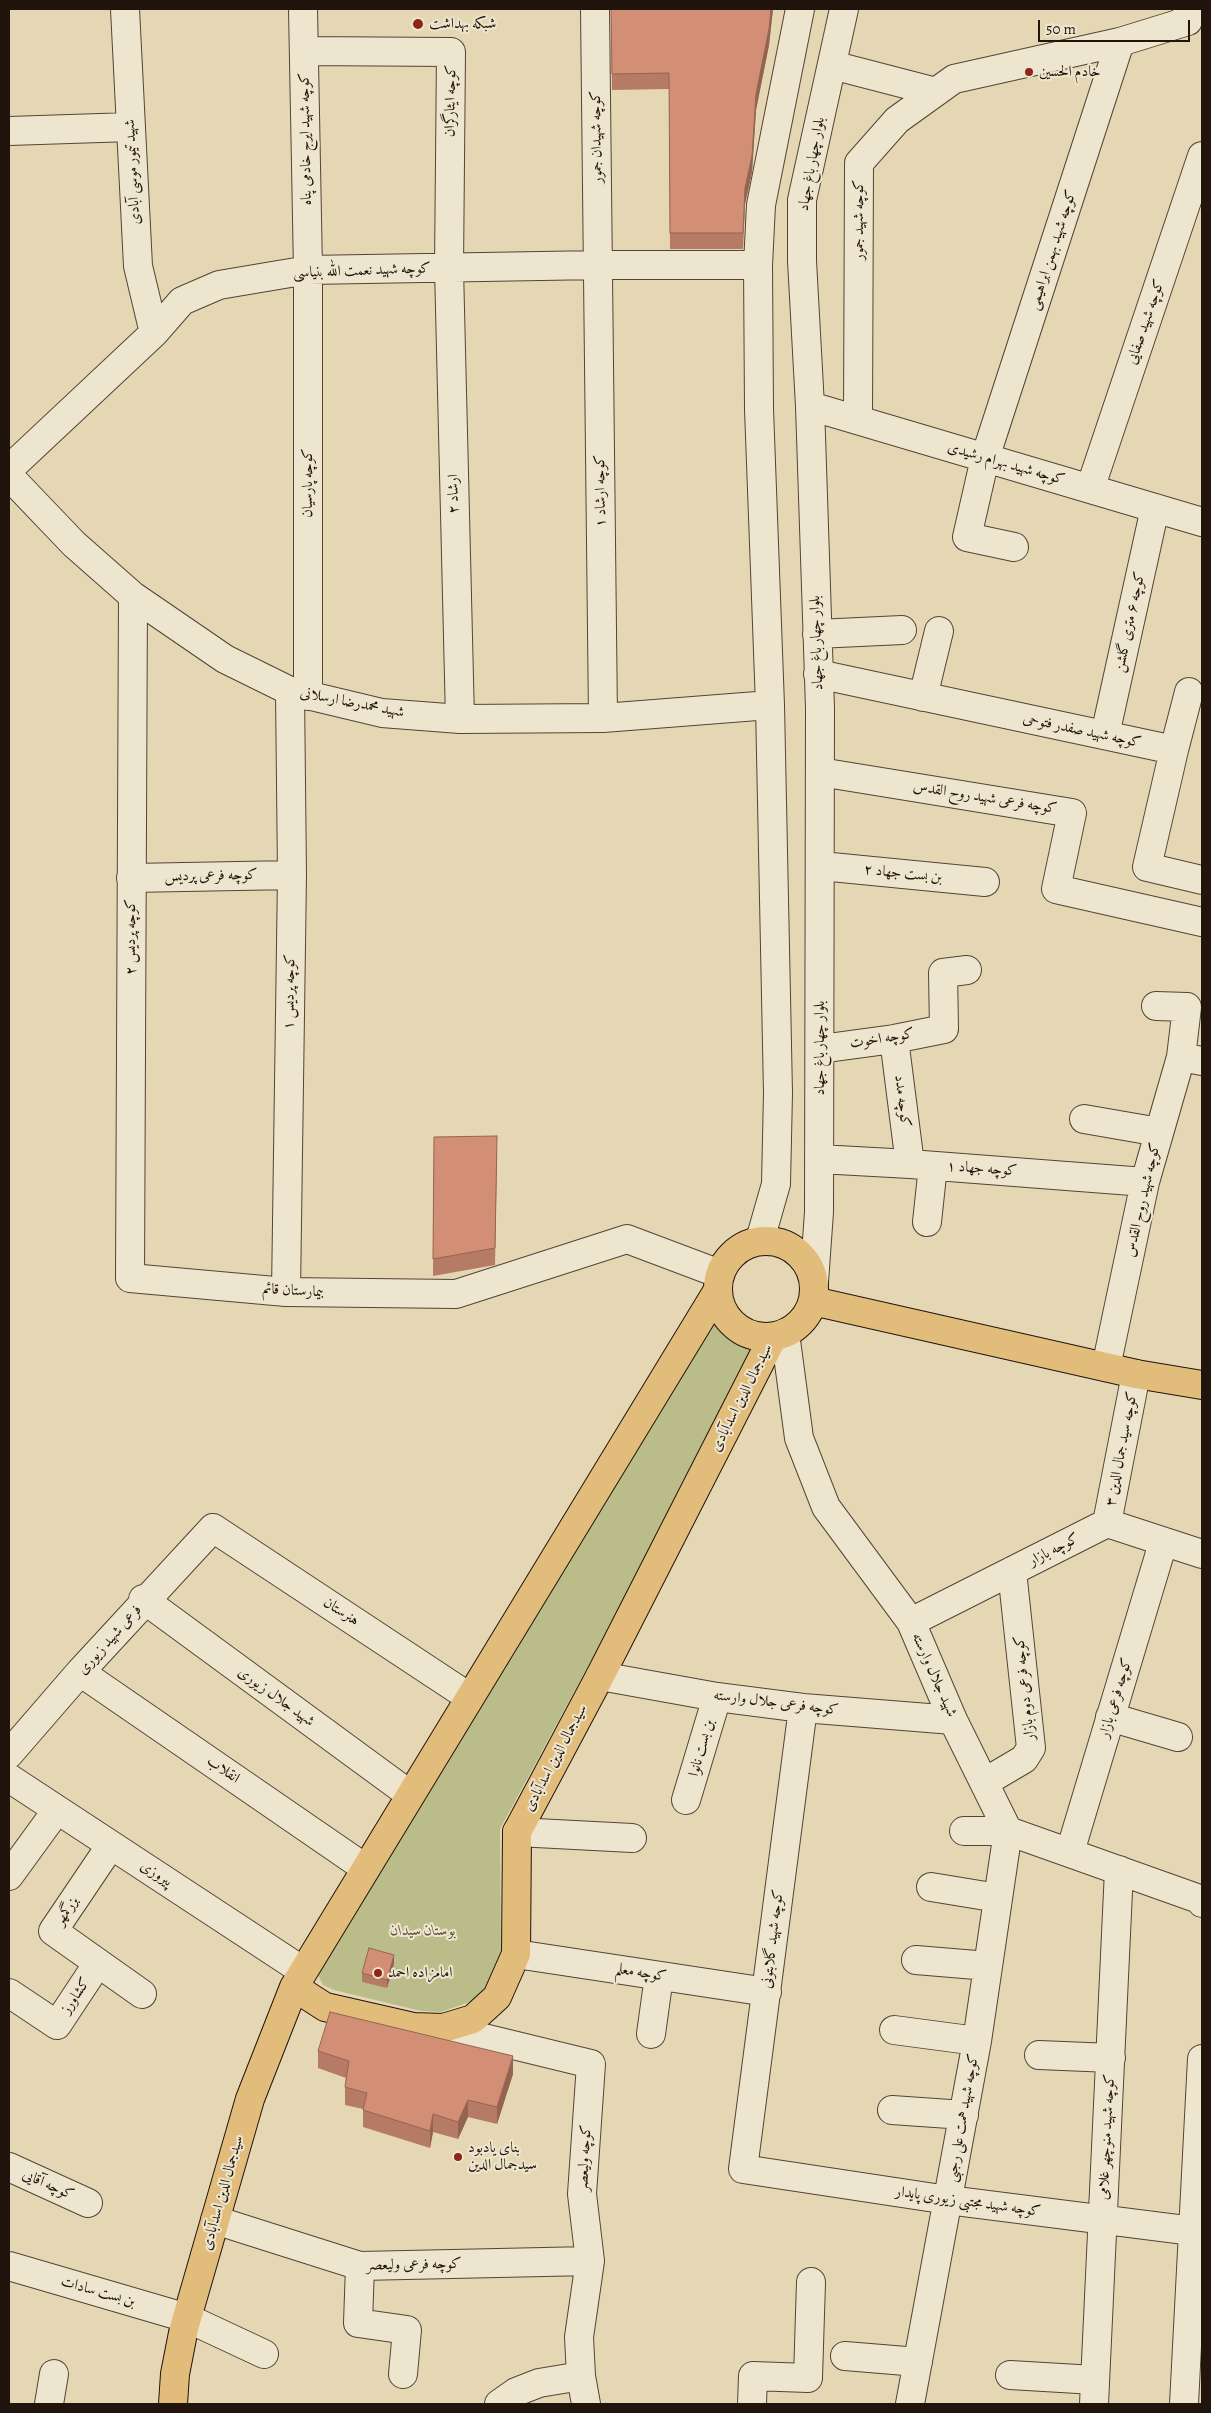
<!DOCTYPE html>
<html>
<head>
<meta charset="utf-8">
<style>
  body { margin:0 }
  #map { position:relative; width:1211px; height:2413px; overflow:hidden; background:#e5d7b3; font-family:Alegreya,serif }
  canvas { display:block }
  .frame { position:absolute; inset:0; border:10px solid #20140d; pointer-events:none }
  .scale { position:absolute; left:1038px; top:20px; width:152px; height:22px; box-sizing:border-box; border:2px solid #20140d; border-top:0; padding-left:6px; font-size:15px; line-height:18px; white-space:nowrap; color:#20140d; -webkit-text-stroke:4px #eee5ce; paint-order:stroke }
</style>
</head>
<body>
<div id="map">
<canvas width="1211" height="2413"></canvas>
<div class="frame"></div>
<div class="scale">50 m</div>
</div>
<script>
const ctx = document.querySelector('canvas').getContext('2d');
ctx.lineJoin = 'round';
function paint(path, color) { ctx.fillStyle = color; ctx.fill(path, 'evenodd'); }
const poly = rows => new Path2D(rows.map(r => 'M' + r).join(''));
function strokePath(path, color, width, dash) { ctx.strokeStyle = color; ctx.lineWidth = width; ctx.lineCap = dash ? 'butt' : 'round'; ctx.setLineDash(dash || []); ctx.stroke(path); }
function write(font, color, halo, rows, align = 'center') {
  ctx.font = font + ' Alegreya,Amiri,serif'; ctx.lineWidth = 4; ctx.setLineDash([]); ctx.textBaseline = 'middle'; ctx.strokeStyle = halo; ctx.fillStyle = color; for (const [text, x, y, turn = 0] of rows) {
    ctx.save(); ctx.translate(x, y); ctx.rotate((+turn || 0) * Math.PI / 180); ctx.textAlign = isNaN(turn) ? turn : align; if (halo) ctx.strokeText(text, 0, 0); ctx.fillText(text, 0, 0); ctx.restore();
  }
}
paint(poly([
  [713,1307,718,1321,726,1330,742,1341,761,1346,500,1829,501,1962,498,1976,475,2000,441,2012,421,2011,334,1990,323,1985,318,1975,317,1966]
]), '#babd89');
const minor = poly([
  [125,9,138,266,154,333],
  [303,9,308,270,308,696],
  [595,9,603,718],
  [304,51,451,52,449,268,460,719],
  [832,65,936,92],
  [9,131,131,127],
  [810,406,1202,522],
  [858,420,859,163,897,120,954,79,1120,42,1188,21,1187,9],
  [9,469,154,333,182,301,219,285,308,270,599,265,758,265],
  [9,476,74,544,133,596,225,659,290,691,382,713,460,719,603,718,770,705],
  [1090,489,1202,156],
  [1014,547,967,537,985,458,1120,42],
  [133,596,130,1278,286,1292,456,1294,627,1239,720,1274],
  [817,634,902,630],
  [818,674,1174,750,1147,867,1202,880],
  [923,697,939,631],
  [1105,735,1155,508],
  [1174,750,1189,692],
  [820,772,1072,813,1056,889,1202,922],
  [821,866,985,882],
  [131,878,292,875],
  [1156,1006,1187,1007,1181,1057],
  [894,1039,910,1164],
  [820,1049,894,1039,944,1029,943,973,967,970],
  [1084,1119,1159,1132],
  [819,1159,910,1164,1145,1182],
  [927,1222,933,1166],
  [760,1240,776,1184,778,1093,770,705,759,409,758,265,761,205,800,9],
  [814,1282,819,1212,820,708,810,406,802,261,802,200,844,9],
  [286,1292,292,875,290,691],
  [785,1333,799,1438,826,1507,911,1622,953,1720,1008,1831,1202,1900,1202,1903],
  [1106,1367,1145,1182,1181,1057,1202,1061],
  [1107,1523,1136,1374],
  [143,1599,409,1794],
  [911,1622,1107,1523,1202,1554],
  [80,1672,365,1868],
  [600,1676,717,1697,803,1708,953,1720],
  [803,1708,743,2169,948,2200,1193,2231],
  [1110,1717,1178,1737],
  [9,1754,80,1672,213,1528,469,1697],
  [9,1778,303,1971],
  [985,1782,1024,1759,1031,1748,1012,1571],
  [686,1800,717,1697],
  [517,1832,632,1838],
  [111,1845,53,1931,142,1994],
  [1070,1852,1163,1543],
  [9,1876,57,1810],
  [931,1887,998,1898],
  [516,1954,767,1992],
  [916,1960,988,1966],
  [9,1993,57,2025,98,1963],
  [443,2028,591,2064,582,2194,590,2261,579,2337,581,2376,586,2404],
  [894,2030,977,2041],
  [651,2034,659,1976],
  [1039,2055,1111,2058],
  [892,2110,964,2115],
  [9,2167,88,2203],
  [215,2220,360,2266,590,2261],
  [9,2266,187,2318,264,2354],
  [360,2266,358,2323,407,2330,403,2374],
  [845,2356,918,2362],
  [1010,2375,1095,2380],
  [49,2404,54,2374],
  [499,2404,516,2392,539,2383,581,2376],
  [752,2404,753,2376,808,2378,811,2282],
  [910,2404,977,2041,1008,1831,964,1831],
  [1094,2404,1119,1870],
  [1184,2404,1202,2059]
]);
const major = poly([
  '718 1289a48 48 0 1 1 96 0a48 48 0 1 1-96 0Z',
  [813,1301,1136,1374,1202,1385],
  [294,1987,325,2007,413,2027,443,2028,473,2019,497,1997,516,1954,517,1832,600,1676,773,1337],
  [173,2404,175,2374,184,2328,250,2099,294,1987,718,1290]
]);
strokePath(minor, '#514536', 30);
strokePath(major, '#20140d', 30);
strokePath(minor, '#eee5ce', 28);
strokePath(major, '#e2bc7a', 28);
paint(poly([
  [611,9,773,9,769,45,756,110,752,172,745,204,743,249,670,249,669,89,612,90],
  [434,1137,497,1153,495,1265,433,1276],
  [394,1964,387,1988,362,1982,362,1973],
  [318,2051,513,2074,497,2124,468,2117,458,2139,433,2132,430,2148,363,2127,363,2109,345,2105,345,2087,346,2078,318,2068]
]), '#b57b65');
paint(poly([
  [771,9,773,9,769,45,756,110,752,172,745,204,743,249,745,188,756,94],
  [394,1955,394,1964,387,1988,387,1980],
  [513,2056,513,2074,497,2124,497,2107],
  [468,2100,468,2117,458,2139,458,2122],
  [433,2114,433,2132,430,2148,430,2131]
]), '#946452');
const building = poly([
  [611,9,771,9,769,29,756,94,752,156,745,188,743,233,670,233,669,73,612,74,611,9],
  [497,1136,495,1248,433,1259,434,1137,497,1136],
  [369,1948,394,1955,387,1980,362,1973,369,1948],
  [330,2012,513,2056,497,2107,468,2100,458,2122,433,2114,430,2131,363,2110,367,2093,345,2087,349,2061,318,2051,330,2012]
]);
paint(building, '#d38f75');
strokePath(building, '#946452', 1);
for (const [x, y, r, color] of [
  [418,24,6,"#8f2418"],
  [1029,72,5,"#8f2418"],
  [378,1973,5,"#8f2418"],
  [458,2157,5,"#8f2418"]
]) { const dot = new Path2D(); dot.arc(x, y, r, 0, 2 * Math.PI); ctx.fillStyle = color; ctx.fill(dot); strokePath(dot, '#eee5ce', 2); }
write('15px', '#20140d', '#eee5ce', [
  ["شبکه بهداشت",429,24],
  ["خادم الحسین",1039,72],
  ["امامزاده احمد",388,1973],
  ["بنای یادبود",468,2148],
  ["سیدجمال الدین",468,2165]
], 'left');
write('15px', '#20140d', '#eee5ce', [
  ["کوچه ایثارگران",451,101,-89],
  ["کوچه شهیدان جمور",597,137,-91],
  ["کوچه شهید ایرج خادمی پناه",306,139,-91],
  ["بلوار چهار باغ جهاد",812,164,-80],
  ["شهید تیمور موسی آبادی",133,172,-93],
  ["کوچه شهید جمور",859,220,-90],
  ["کوچه شهید بهمن ابراهیمی",1053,250,-72],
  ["کوچه شهید نعمت الله بنیاسی",362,271,-2],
  ["کوچه شهید صفایی",1146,322,-71],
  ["کوچه شهید بهرام رشیدی",1006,464,16],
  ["کوچه پارسیان",308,483,-90],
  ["کوچه ارشاد ۱",601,491,-91],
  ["ارشاد ۲",454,494,-91],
  ["کوچه ۶ متری گلشن",1130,622,-78],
  ["بلوار چهار باغ جهاد",817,643,-92],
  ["شهید محمدرضا ارسلانی",352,703,11],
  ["کوچه شهید صفدر فتوحی",1082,731,12],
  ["کوچه فرعی شهید روح القدس",985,798,9],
  ["بن بست جهاد ۲",903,874,6],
  ["کوچه فرعی پردیس",211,876,-1],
  ["کوچه پردیس ۲",131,937,-90],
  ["کوچه پردیس ۱",290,992,-89],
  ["کوچه اخوت",882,1039,-9],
  ["بلوار چهار باغ جهاد",820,1048,-90],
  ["کوچه مدد",902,1101,83],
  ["کوچه جهاد ۱",982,1169,4],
  ["کوچه شهید روح القدس",1143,1200,-77],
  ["بیمارستان قائم",293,1291,3],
  ["سیدجمال الدین اسدآبادی",742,1398,-63],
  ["کوچه سید جمال الدین ۳",1122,1449,-79],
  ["کوچه بازار",1054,1550,-27],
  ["هنرستان",341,1612,33],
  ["فرعی شهید زیوری",110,1640,-48],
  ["شهید جلال وارسته",934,1675,66],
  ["کوچه فرعی دوم بازار",1025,1688,-96],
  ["شهید جلال زیوری",276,1697,36],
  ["کوچه فرعی بازار",1116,1698,-73],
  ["کوچه فرعی جلال وارسته",776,1703,7],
  ["بن بست نانوا",702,1748,-74],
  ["سیدجمال الدین اسدآبادی",556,1758,-62],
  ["انقلاب",223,1770,35],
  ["پیروزی",156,1874,33],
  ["بزرگمهر",67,1911,-56],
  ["کوچه شهید گلابتونی",773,1939,-83],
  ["کوچه معلم",641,1973,9],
  ["کشاورز",76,1996,-56],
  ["کوچه شهید همت علی رجبی",963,2118,-80],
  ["کوچه شهید منوچهر غلامی",1107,2137,-87],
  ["کوچه ولیعصر",585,2158,-87],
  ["کوچه آقایی",48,2185,24],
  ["سیدجمال الدین اسدآبادی",223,2193,-74],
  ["کوچه شهید مجتبی زیوری پایدار",968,2202,8],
  ["کوچه فرعی ولیعصر",414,2265,-1],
  ["بن بست سادات",98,2292,16]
]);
write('italic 15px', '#564f38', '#eee5ce', [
  ["بوستان سیدان",423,1931]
]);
</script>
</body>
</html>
